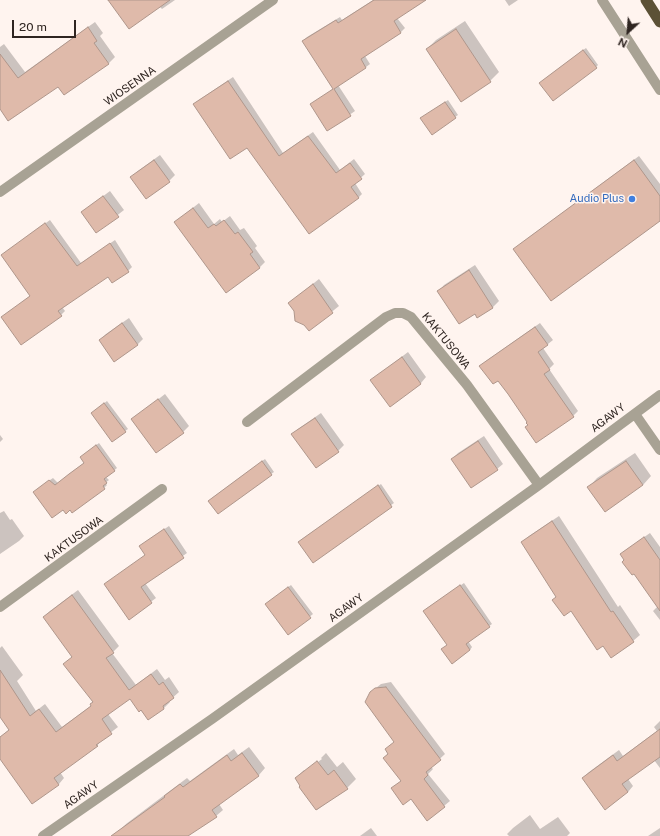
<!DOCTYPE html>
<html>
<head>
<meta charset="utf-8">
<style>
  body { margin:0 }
  #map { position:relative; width:660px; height:836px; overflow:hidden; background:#fff4ef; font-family:"Public Sans",sans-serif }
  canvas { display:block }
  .north { position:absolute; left:608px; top:12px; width:40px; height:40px; -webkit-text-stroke:3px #fff4ef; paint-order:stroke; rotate:206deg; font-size:11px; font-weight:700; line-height:16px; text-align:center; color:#2f2521 }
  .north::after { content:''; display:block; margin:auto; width:14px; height:18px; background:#2f2521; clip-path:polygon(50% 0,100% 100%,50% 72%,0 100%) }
  .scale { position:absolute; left:12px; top:20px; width:64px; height:18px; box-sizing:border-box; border:2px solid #2f2521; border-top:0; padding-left:5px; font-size:12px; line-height:14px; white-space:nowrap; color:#2f2521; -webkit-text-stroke:3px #fff4ef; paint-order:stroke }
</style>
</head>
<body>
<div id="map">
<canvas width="660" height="836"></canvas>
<div class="north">N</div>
<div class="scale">20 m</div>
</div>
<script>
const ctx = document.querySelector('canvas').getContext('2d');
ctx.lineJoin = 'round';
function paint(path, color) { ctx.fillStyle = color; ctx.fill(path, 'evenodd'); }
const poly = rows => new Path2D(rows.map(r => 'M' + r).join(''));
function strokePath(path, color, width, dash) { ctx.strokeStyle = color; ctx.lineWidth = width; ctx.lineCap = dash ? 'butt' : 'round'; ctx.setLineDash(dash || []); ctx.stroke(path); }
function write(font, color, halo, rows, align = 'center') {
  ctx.font = font + ' "Public Sans",sans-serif'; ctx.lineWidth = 3; ctx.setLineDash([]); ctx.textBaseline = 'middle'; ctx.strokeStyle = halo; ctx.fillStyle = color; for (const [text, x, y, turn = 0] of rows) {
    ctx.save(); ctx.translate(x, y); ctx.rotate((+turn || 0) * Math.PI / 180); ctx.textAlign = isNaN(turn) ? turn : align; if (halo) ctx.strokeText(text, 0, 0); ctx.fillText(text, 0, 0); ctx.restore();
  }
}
paint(poly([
  [109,0,175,0,162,9,160,7],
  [373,0,424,0,397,18,405,28,401,32,365,56,370,64,366,67,338,85,355,111,328,130,312,104,334,88,303,41,307,37,340,17,342,20],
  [505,0,518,0,509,6],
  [465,21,499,72,490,81,427,49,436,40],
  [95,22,103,33,100,36,115,57,108,64,58,85,0,107,0,47,4,44,25,72],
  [586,48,598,65,596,67,543,80],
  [233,77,283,153,313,132,340,170,354,159,365,174,355,183,362,194,358,198,247,146,194,104,199,100],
  [448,100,458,115,432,133,422,118],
  [160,155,175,175,169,181,132,177,138,171],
  [639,156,660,184,660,219,520,244],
  [110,191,124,210,96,232,82,212],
  [199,203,214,224,220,219,222,222,230,216,240,230,244,228,257,246,255,248,265,262,259,268,175,222],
  [50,220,81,263,115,240,132,267,128,271,108,276,62,307,65,311,61,315,3,317,31,295,6,252],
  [475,265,499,301,493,307,477,317,475,313,439,291,444,285],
  [319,279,339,306,309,330,289,303],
  [129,318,143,339,138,344,115,361,100,340,106,334],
  [540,323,553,340,543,348,554,364,549,369,578,411,573,416,529,425,528,422,498,379,481,366,486,361],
  [408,352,426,377,421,383,390,405,378,375],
  [165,394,189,426,183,432,157,451,133,419],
  [107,401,128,429,125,431,92,413],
  [321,413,344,445,338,451,316,467,293,434,298,429],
  [0,435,3,439,0,442],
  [484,436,503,464,497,469,452,459,458,453],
  [99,443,117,468,106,477,109,480,105,483,107,485,104,488,70,509,37,489,53,478,58,483,73,471,85,462,81,457],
  [635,453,651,476,643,485,589,487,597,478],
  [265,459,274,472,271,474,212,498],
  [381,484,394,503,313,561,302,539],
  [4,511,10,520,12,519,24,536,19,541,0,554,0,513],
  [559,516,618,607,620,605,640,635,633,641,603,644,571,610,557,597,522,542,529,536],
  [169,526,187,553,145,583,156,598,129,618,146,555,145,542],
  [650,533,660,547,660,620,653,611,658,606,621,554,627,549],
  [464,583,492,624,468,641,472,647,470,650,448,645,427,608],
  [291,585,313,614,288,634,269,602],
  [78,590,119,646,112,653,136,685,157,669,165,680,169,677,179,692,169,701,170,702,164,708,148,719,130,697,108,714,118,727,102,739,97,746,60,772,64,778,59,784,32,803,1,759,0,759,0,737,10,729,0,709,0,648,2,646,23,675,17,681,36,711,45,704,62,727,92,705,91,704,94,701,65,664,73,656,44,617,50,611],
  [391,682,445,754,431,767,433,769,428,774,450,801,428,819,411,797,392,788,402,780,384,758,388,753,395,742,371,692,381,684],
  [660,721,660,768,654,760,628,779,633,786,628,792,583,778,589,772,619,750,623,756,657,731,654,727],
  [249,747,265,768,259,775,219,804,223,810,216,816,161,836,123,836,119,831,126,824,187,778,190,781,234,749,238,755],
  [326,753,337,767,343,762,356,779,347,788,317,810,300,787,301,786,296,778,304,770,304,772,322,759,321,758],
  [530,815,540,829,558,817,570,833,567,836,509,836,507,834,513,828],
  [371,828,377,836,360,836],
  [660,828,660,836,648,836]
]), '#0003');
const building = poly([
  [108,0,170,0,129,29,108,0],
  [374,0,426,0,394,21,401,33,361,59,366,68,334,89,351,116,327,131,310,104,333,89,302,41,336,20,338,23,374,0],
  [88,27,97,41,94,43,109,64,64,95,58,87,8,121,0,109,0,54,18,78,88,27],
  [456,29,491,82,461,102,426,49,456,29],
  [583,50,597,68,553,101,539,83,583,50],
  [228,81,279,156,308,136,336,173,350,163,362,179,351,187,359,198,309,234,247,148,230,159,193,104,228,81],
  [445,102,456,118,432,135,420,118,445,102],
  [154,160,170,182,146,199,130,177,154,160],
  [634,160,660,196,660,221,551,301,513,249,634,160],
  [103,196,119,217,96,233,81,212,103,196],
  [193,208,208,228,214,224,216,226,224,220,235,234,238,232,253,252,250,254,260,268,226,293,174,222,193,208],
  [45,223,77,266,110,243,129,272,112,283,108,277,58,311,62,316,21,345,1,317,30,296,1,255,45,223],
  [469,270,493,308,477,318,475,314,459,324,437,291,469,270],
  [313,284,333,313,309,331,304,325,295,321,294,311,288,303,313,284],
  [122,323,138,345,114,362,99,340,122,323],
  [535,327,548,345,538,352,550,370,544,374,574,417,536,443,525,427,528,425,526,423,527,422,508,394,498,381,493,384,479,366,535,327],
  [402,357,421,384,390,407,370,380,402,357],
  [158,399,184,433,156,453,131,419,158,399],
  [104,403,126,432,112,442,91,413,104,403],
  [315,418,339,452,316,468,291,434,315,418],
  [478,441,498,470,471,488,451,459,478,441],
  [96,445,115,471,104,479,107,483,103,486,105,489,72,513,70,510,66,514,63,510,52,518,33,492,49,480,55,485,69,474,84,463,80,457,96,445],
  [262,461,272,475,218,514,208,501,262,461],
  [626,461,643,485,605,512,587,487,626,461],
  [378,485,392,507,313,563,298,542,378,485],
  [552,521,611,612,613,611,634,642,611,658,603,646,597,650,571,611,564,616,552,600,556,597,521,542,552,521],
  [164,529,184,558,141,587,152,603,129,620,104,584,145,555,139,546,164,529],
  [644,537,660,560,660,611,634,574,632,575,622,562,624,560,620,554,644,537],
  [460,585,490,627,466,644,470,650,452,664,441,649,447,645,423,611,460,585],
  [288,587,311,618,288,635,265,604,288,587],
  [72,595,114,653,106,658,129,690,151,674,159,685,163,682,174,698,163,706,164,709,148,720,141,710,139,712,130,699,102,719,112,734,96,745,98,746,54,778,59,785,32,804,0,759,0,737,9,730,0,717,0,670,30,716,39,709,56,732,91,706,90,704,93,702,63,664,72,657,43,617,72,595],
  [386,687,441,760,426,772,428,775,424,779,445,807,427,821,411,799,403,805,391,788,401,781,383,758,388,754,385,749,394,742,365,702,370,692,375,688,386,687],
  [660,729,660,757,622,784,628,792,605,810,582,778,613,755,617,761,660,729],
  [242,753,259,776,212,810,217,817,188,836,111,836,165,797,164,796,180,784,183,787,227,755,231,761,242,753],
  [317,761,328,775,334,770,348,789,316,810,299,787,300,786,295,778,317,761]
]);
paint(building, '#dfbaaa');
strokePath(building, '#af968b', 1);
strokePath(poly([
  [602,0,660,90],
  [0,192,273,0],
  [635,414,660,450],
  [247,422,386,317,395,313,403,313,411,317,467,385,539,485],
  [0,607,162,489],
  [43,836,212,719,539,485,660,395]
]), '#a8a294', 10);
strokePath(poly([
  [646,0,660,22]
]), '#5c5136', 11);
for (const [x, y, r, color] of [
  [632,199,4,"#3f7fe0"]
]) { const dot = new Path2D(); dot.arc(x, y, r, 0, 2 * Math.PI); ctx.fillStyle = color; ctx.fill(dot); strokePath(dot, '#fff4ef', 1.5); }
write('11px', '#2f2521', '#fff4ef', [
  ["WIOSENNA",130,86,-35],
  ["KAKTUSOWA",446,341,51],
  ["AGAWY",608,418,-37],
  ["KAKTUSOWA",74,539,-36],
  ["AGAWY",346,608,-36],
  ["AGAWY",81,795,-35]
]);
write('11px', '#366cbe', '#fff4ef', [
  ["Audio Plus",624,199]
], 'right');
</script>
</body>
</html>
